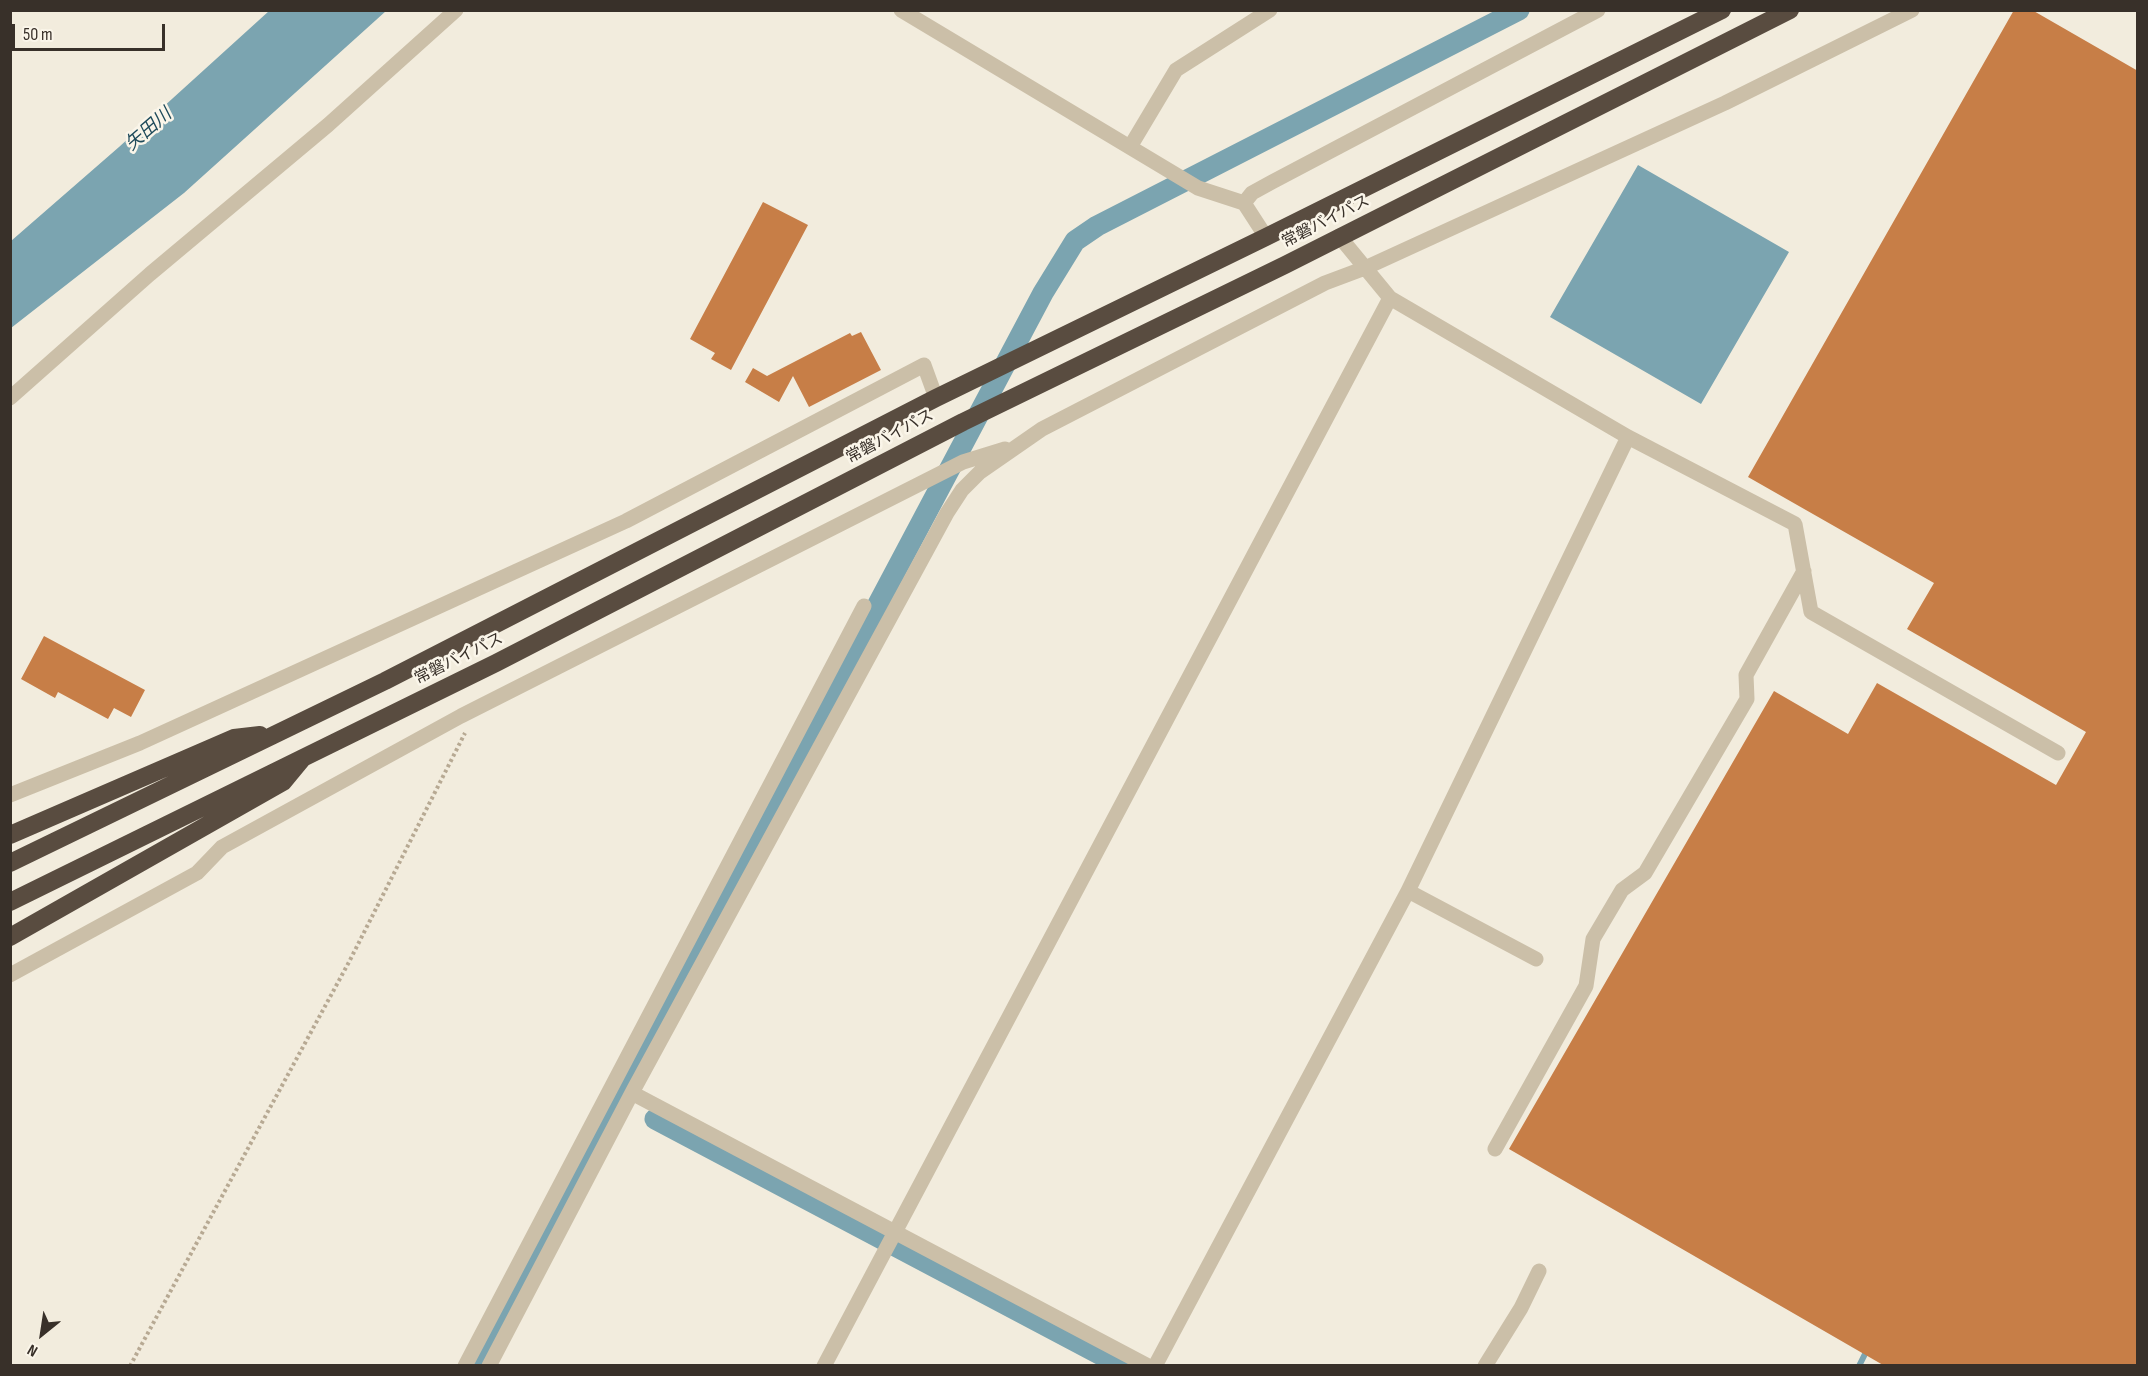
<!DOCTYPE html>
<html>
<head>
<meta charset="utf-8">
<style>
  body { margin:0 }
  #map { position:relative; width:2148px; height:1376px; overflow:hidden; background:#f2ecdd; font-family:"Sofia Sans Condensed",sans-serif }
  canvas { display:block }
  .frame { position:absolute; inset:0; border:12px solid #383029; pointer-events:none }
  .north { position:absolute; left:12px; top:1304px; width:60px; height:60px; -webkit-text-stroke:4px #faf5e9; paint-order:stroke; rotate:210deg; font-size:16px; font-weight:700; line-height:24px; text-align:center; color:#383029 }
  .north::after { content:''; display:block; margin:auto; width:21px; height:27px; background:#383029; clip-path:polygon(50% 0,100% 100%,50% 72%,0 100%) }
  .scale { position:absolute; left:12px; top:24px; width:153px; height:27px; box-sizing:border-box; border:3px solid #383029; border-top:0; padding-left:8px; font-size:18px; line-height:21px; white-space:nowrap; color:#383029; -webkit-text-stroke:4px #faf5e9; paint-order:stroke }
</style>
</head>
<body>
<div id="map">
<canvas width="2148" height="1376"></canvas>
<div class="frame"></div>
<div class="north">N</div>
<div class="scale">50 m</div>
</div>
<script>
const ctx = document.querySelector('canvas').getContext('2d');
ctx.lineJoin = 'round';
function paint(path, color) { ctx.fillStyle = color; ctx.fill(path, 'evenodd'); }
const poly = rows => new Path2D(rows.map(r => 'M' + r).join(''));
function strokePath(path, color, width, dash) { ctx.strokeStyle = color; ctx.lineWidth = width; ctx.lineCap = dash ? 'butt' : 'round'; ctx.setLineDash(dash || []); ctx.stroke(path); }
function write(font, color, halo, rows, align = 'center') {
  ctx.font = font + ' "Sofia Sans Condensed","Noto Sans JP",sans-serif'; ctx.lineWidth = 5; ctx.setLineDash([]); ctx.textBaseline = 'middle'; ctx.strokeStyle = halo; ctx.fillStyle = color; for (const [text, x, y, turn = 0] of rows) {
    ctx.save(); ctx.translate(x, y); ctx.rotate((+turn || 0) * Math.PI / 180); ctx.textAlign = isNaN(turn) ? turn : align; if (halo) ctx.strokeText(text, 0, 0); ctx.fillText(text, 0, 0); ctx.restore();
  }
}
paint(poly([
  [269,11,386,11,184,193,11,328,11,241,119,147],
  [1638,165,1789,252,1701,404,1550,317]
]), '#7ba4b0');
strokePath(poly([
  [1859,1366,1868,1348]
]), '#7ba4b0', 6);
strokePath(poly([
  [655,1119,1122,1366],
  [474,1366,1043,293,1075,241,1097,226,1519,10]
]), '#7ba4b0', 21);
paint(poly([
  [2014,10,2032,10,2138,71,2138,1365,1883,1365,1509,1149,1774,691,1848,734,1877,683,2056,785,2086,732,1907,629,1934,583,1748,477],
  [763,202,808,225,731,370,711,359,715,353,690,339],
  [861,332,881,370,809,407,793,376,779,402,745,382,753,368,767,376,850,333,852,336],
  [44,636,145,690,131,717,114,708,108,719,58,692,55,698,21,679]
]), '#c77e47');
strokePath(poly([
  [130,1366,349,962,465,733]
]), '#b7a993', 4, [3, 3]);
strokePath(poly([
  [901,10,1198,188,1244,203,1266,237],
  [1130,147,1176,70,1270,10],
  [1244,203,1252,193,1272,182,1598,10],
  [1339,236,1390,298,1628,437,1795,524,1811,612,2058,753],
  [10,398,150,274,328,125,456,10],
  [10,795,140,743,626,521,924,365,936,398],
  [1408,891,1536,959],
  [10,975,197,873,222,847,461,716,963,462,1005,449],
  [632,1093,1148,1366],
  [1495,1149,1586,986,1593,939,1622,890,1645,873,1747,699,1746,675,1804,571],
  [465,1366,864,606],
  [489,1366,634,1089,947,513,962,490,980,472,1042,429,1325,283,1365,268,1725,103,1912,10],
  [824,1366,1390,298],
  [1155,1366,1408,891,1628,437],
  [1485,1366,1521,1308,1539,1271]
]), '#cbbfa8', 15);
strokePath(poly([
  [10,835,234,738,260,735],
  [10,863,385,681,936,398,1266,237,1722,10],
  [10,902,496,663,963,422,1285,265,1790,10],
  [10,937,283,782,302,759]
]), '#594c40', 18);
write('16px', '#383029', '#faf5e9', [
  ["常磐バイパス",1326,222,-27],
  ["常磐バイパス",890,437,-28],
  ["常磐バイパス",459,659,-26]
]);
write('italic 18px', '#1e4a5a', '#faf5e9', [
  ["矢田川",149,130,-41]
]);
</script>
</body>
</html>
